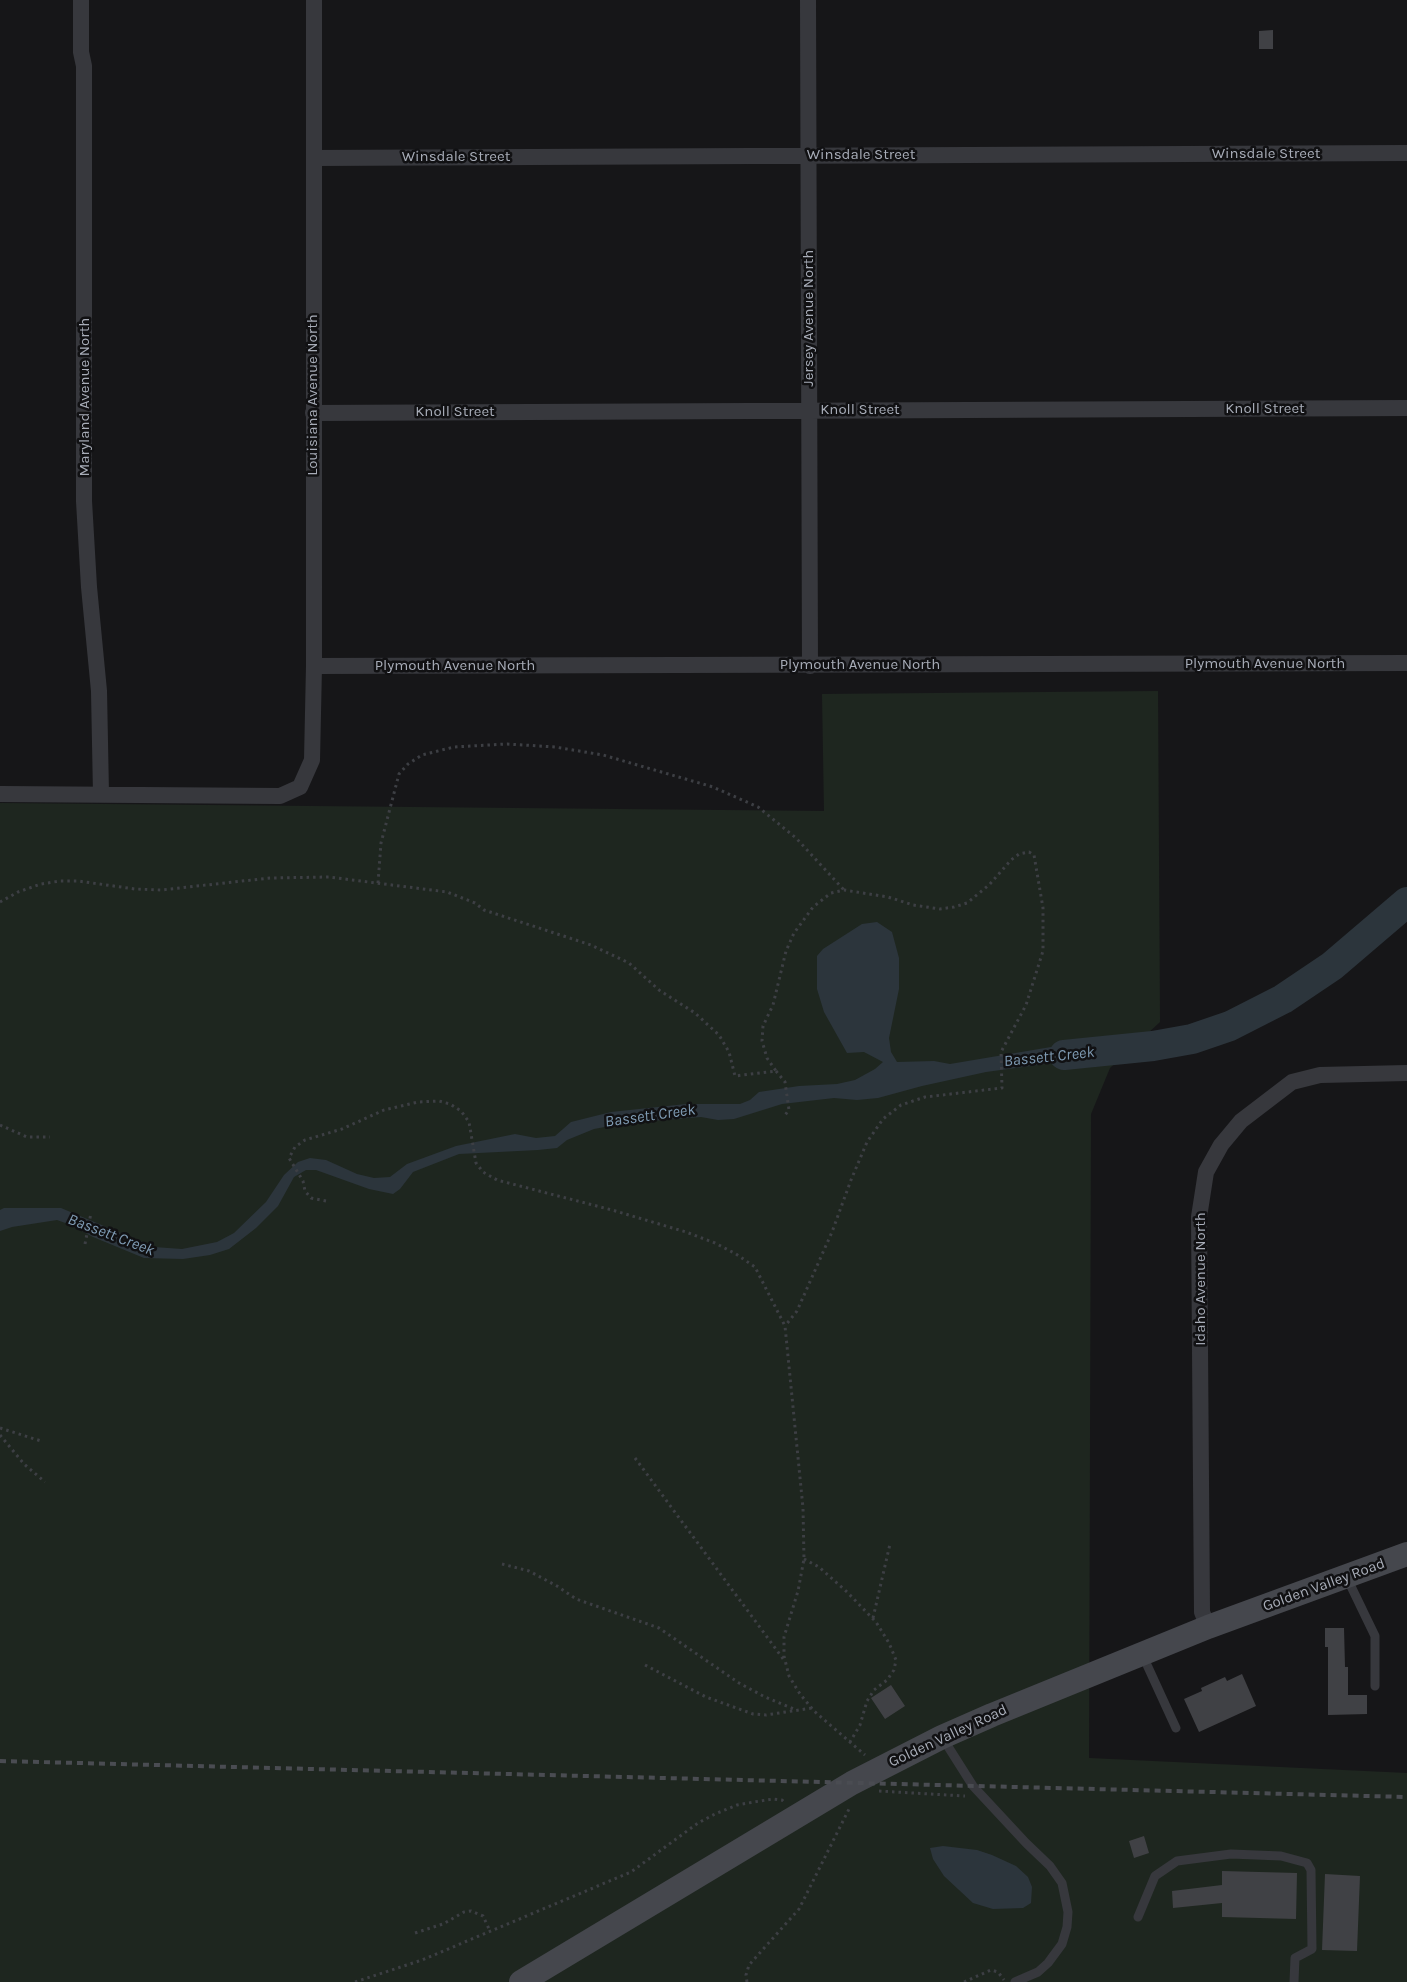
<!DOCTYPE html>
<html>
<head>
<meta charset="utf-8">
<style>
  body { margin:0 }
  canvas { display:block; background:#161618 }
</style>
</head>
<body>
<canvas width="1407" height="1982"></canvas>
<script>
const ctx = document.querySelector('canvas').getContext('2d');
ctx.lineJoin = 'round';
function paint(path, color) { ctx.fillStyle = color; ctx.fill(path, 'evenodd'); }
const poly = rows => new Path2D(rows.map(r => 'M' + r).join(''));
function strokePath(path, color, width, dash) { ctx.strokeStyle = color; ctx.lineWidth = width; ctx.lineCap = dash ? 'butt' : 'round'; ctx.setLineDash(dash || []); ctx.stroke(path); }
function write(font, color, halo, rows, align = 'center') {
  ctx.font = font + ' Karla,sans-serif'; ctx.lineWidth = 5; ctx.setLineDash([]); ctx.textBaseline = 'middle'; ctx.strokeStyle = halo; ctx.fillStyle = color; for (const [text, x, y, turn = 0] of rows) {
    ctx.save(); ctx.translate(x, y); ctx.rotate((+turn || 0) * Math.PI / 180); ctx.textAlign = isNaN(turn) ? turn : align; if (halo) ctx.strokeText(text, 0, 0); ctx.fillText(text, 0, 0); ctx.restore();
  }
}
paint(poly([
  [1158,691,1160,1022,1110,1068,1091,1114,1089,1758,1407,1773,1407,1982,0,1982,0,803,824,811,822,694]
]), '#1e261f');
paint(poly([
  [877,922,892,932,899,958,899,989,889,1038,891,1052,897,1062,934,1061,950,1064,1051,1047,1105,1046,1102,1064,1060,1062,986,1072,922,1086,878,1098,857,1100,834,1098,782,1104,734,1119,718,1120,701,1117,626,1123,594,1129,567,1140,557,1148,538,1150,459,1154,413,1172,400,1189,393,1194,369,1189,316,1170,306,1170,294,1177,278,1206,256,1228,229,1249,210,1255,183,1259,144,1258,93,1237,71,1225,57,1220,12,1227,0,1231,0,1210,4,1208,61,1208,154,1247,182,1249,217,1242,234,1233,266,1202,284,1175,298,1162,310,1158,326,1160,357,1174,374,1178,390,1177,407,1164,456,1146,515,1134,536,1138,555,1136,571,1122,611,1112,686,1104,740,1104,750,1100,759,1092,799,1086,837,1084,855,1080,875,1069,883,1062,864,1052,847,1053,824,1012,817,989,817,956,823,949,862,924],
  [943,1846,977,1850,992,1855,1016,1866,1028,1877,1032,1887,1031,1903,1023,1908,993,1909,973,1903,944,1876,933,1859,930,1848]
]), '#2c353c');
strokePath(poly([
  [1064,1055,1153,1046,1192,1039,1230,1026,1283,999,1332,966,1407,902]
]), '#2c353c', 30);
paint(poly([
  [1273,30,1273,49,1259,49,1259,31],
  [1325,1628,1344,1628,1345,1667,1348,1667,1348,1695,1367,1695,1367,1714,1328,1715,1328,1647,1325,1647],
  [1242,1674,1256,1706,1199,1732,1184,1699,1202,1691,1201,1688,1225,1677,1227,1681],
  [891,1685,905,1706,885,1719,871,1698],
  [1144,1836,1149,1853,1134,1858,1129,1841],
  [1222,1871,1297,1873,1296,1919,1222,1917,1222,1903,1173,1908,1172,1891,1222,1885],
  [1325,1874,1360,1876,1357,1951,1322,1950]
]), '#404145');
strokePath(poly([
  [378,883,381,843,399,774,408,764,422,755,454,747,507,744,555,747,603,755,713,787,758,807,796,838,844,890],
  [0,902,18,892,41,884,60,881,78,881,135,889,161,890,270,878,329,877,447,892,475,903,484,910,591,945,629,963,659,990,695,1013,719,1035,729,1052,735,1076,776,1071,767,1058,762,1041,763,1026,773,1005,786,951,794,933,813,907,831,893,844,890,888,897,913,905,940,909,954,907,967,903,989,885,1011,860,1019,854,1029,852,1034,855,1043,908,1043,951,1026,1005,1001,1052,1002,1088,925,1097,901,1105,883,1119,867,1142,851,1180,832,1232,797,1311,785,1326],
  [776,1071,785,1082,789,1110,785,1115],
  [0,1125,27,1137,50,1137],
  [326,1201,311,1198,305,1191,303,1181,289,1158,295,1147,305,1140,342,1129,384,1110,418,1102,439,1101,450,1104,461,1111,469,1122,476,1163,483,1172,497,1180,612,1210,686,1232,715,1243,736,1254,755,1267,785,1326,803,1508,804,1559,798,1591,784,1637,784,1656,789,1676,800,1694,814,1711,865,1755],
  [85,1244,91,1213],
  [0,1428,41,1441],
  [0,1435,24,1464,45,1482],
  [635,1458,784,1660],
  [804,1559,819,1567,847,1592,876,1622,889,1643,896,1660,894,1670,887,1680,874,1690,867,1701,860,1725,850,1742],
  [502,1564,529,1571,557,1586,576,1599,659,1628,739,1683,765,1697,796,1710],
  [873,1618,890,1544],
  [645,1665,706,1697,753,1714,766,1715,812,1708],
  [879,1791,965,1796],
  [415,1933,443,1924,464,1912,471,1911,483,1916,490,1931],
  [355,1982,422,1960,631,1872,698,1823,715,1814,737,1805,754,1802,773,1799,782,1800,784,1802],
  [747,1982,746,1975,749,1965,799,1909,849,1809],
  [964,1982,991,1970,998,1972,1004,1980]
]), '#3d3f44', 3, [2.5, 4]);
strokePath(poly([
  [1347,1578,1375,1636,1375,1686],
  [1143,1656,1176,1728],
  [942,1737,973,1786,1026,1843,1050,1866,1062,1883,1068,1912,1067,1927,1062,1944,1048,1963,1038,1972,1015,1982],
  [1138,1917,1155,1876,1177,1861,1231,1854,1281,1856,1307,1863,1311,1870,1312,1949,1295,1958,1294,1982]
]), '#37383d', 9);
strokePath(poly([
  [81,0,81,52,84,66,84,501,89,587,99,691,101,794],
  [808,0,810,666],
  [314,158,1407,153],
  [313,413,1407,408],
  [314,666,1407,663],
  [0,794,280,796,300,787,312,760,314,666,314,0],
  [1208,1627,1202,1612,1199,1217,1206,1172,1221,1145,1241,1121,1292,1082,1320,1075,1407,1073]
]), '#37383d', 16);
strokePath(poly([
  [521,1982,852,1783,942,1737,992,1715,1208,1627,1407,1554]
]), '#45474d', 24);
strokePath(poly([
  [0,1761,1407,1797]
]), '#4a4c52', 4, [6, 5]);
write('15px', '#a8adb8', '#111113', [
  ["Winsdale Street",1266,154],
  ["Winsdale Street",861,155],
  ["Winsdale Street",456,157],
  ["Jersey Avenue North",809,318,-90],
  ["Louisiana Avenue North",313,395,-90],
  ["Maryland Avenue North",85,397,-90],
  ["Knoll Street",1265,409],
  ["Knoll Street",860,410],
  ["Knoll Street",455,412],
  ["Plymouth Avenue North",1265,664],
  ["Plymouth Avenue North",860,665],
  ["Plymouth Avenue North",455,666],
  ["Idaho Avenue North",1201,1279,-90],
  ["Golden Valley Road",1324,1585,-20],
  ["Golden Valley Road",948,1736,-25]
]);
write('italic 16px', '#7f9bb3', '#111113', [
  ["Bassett Creek",1049,1057,-6],
  ["Bassett Creek",650,1116,-8],
  ["Bassett Creek",111,1235,21]
]);
</script>
</body>
</html>
